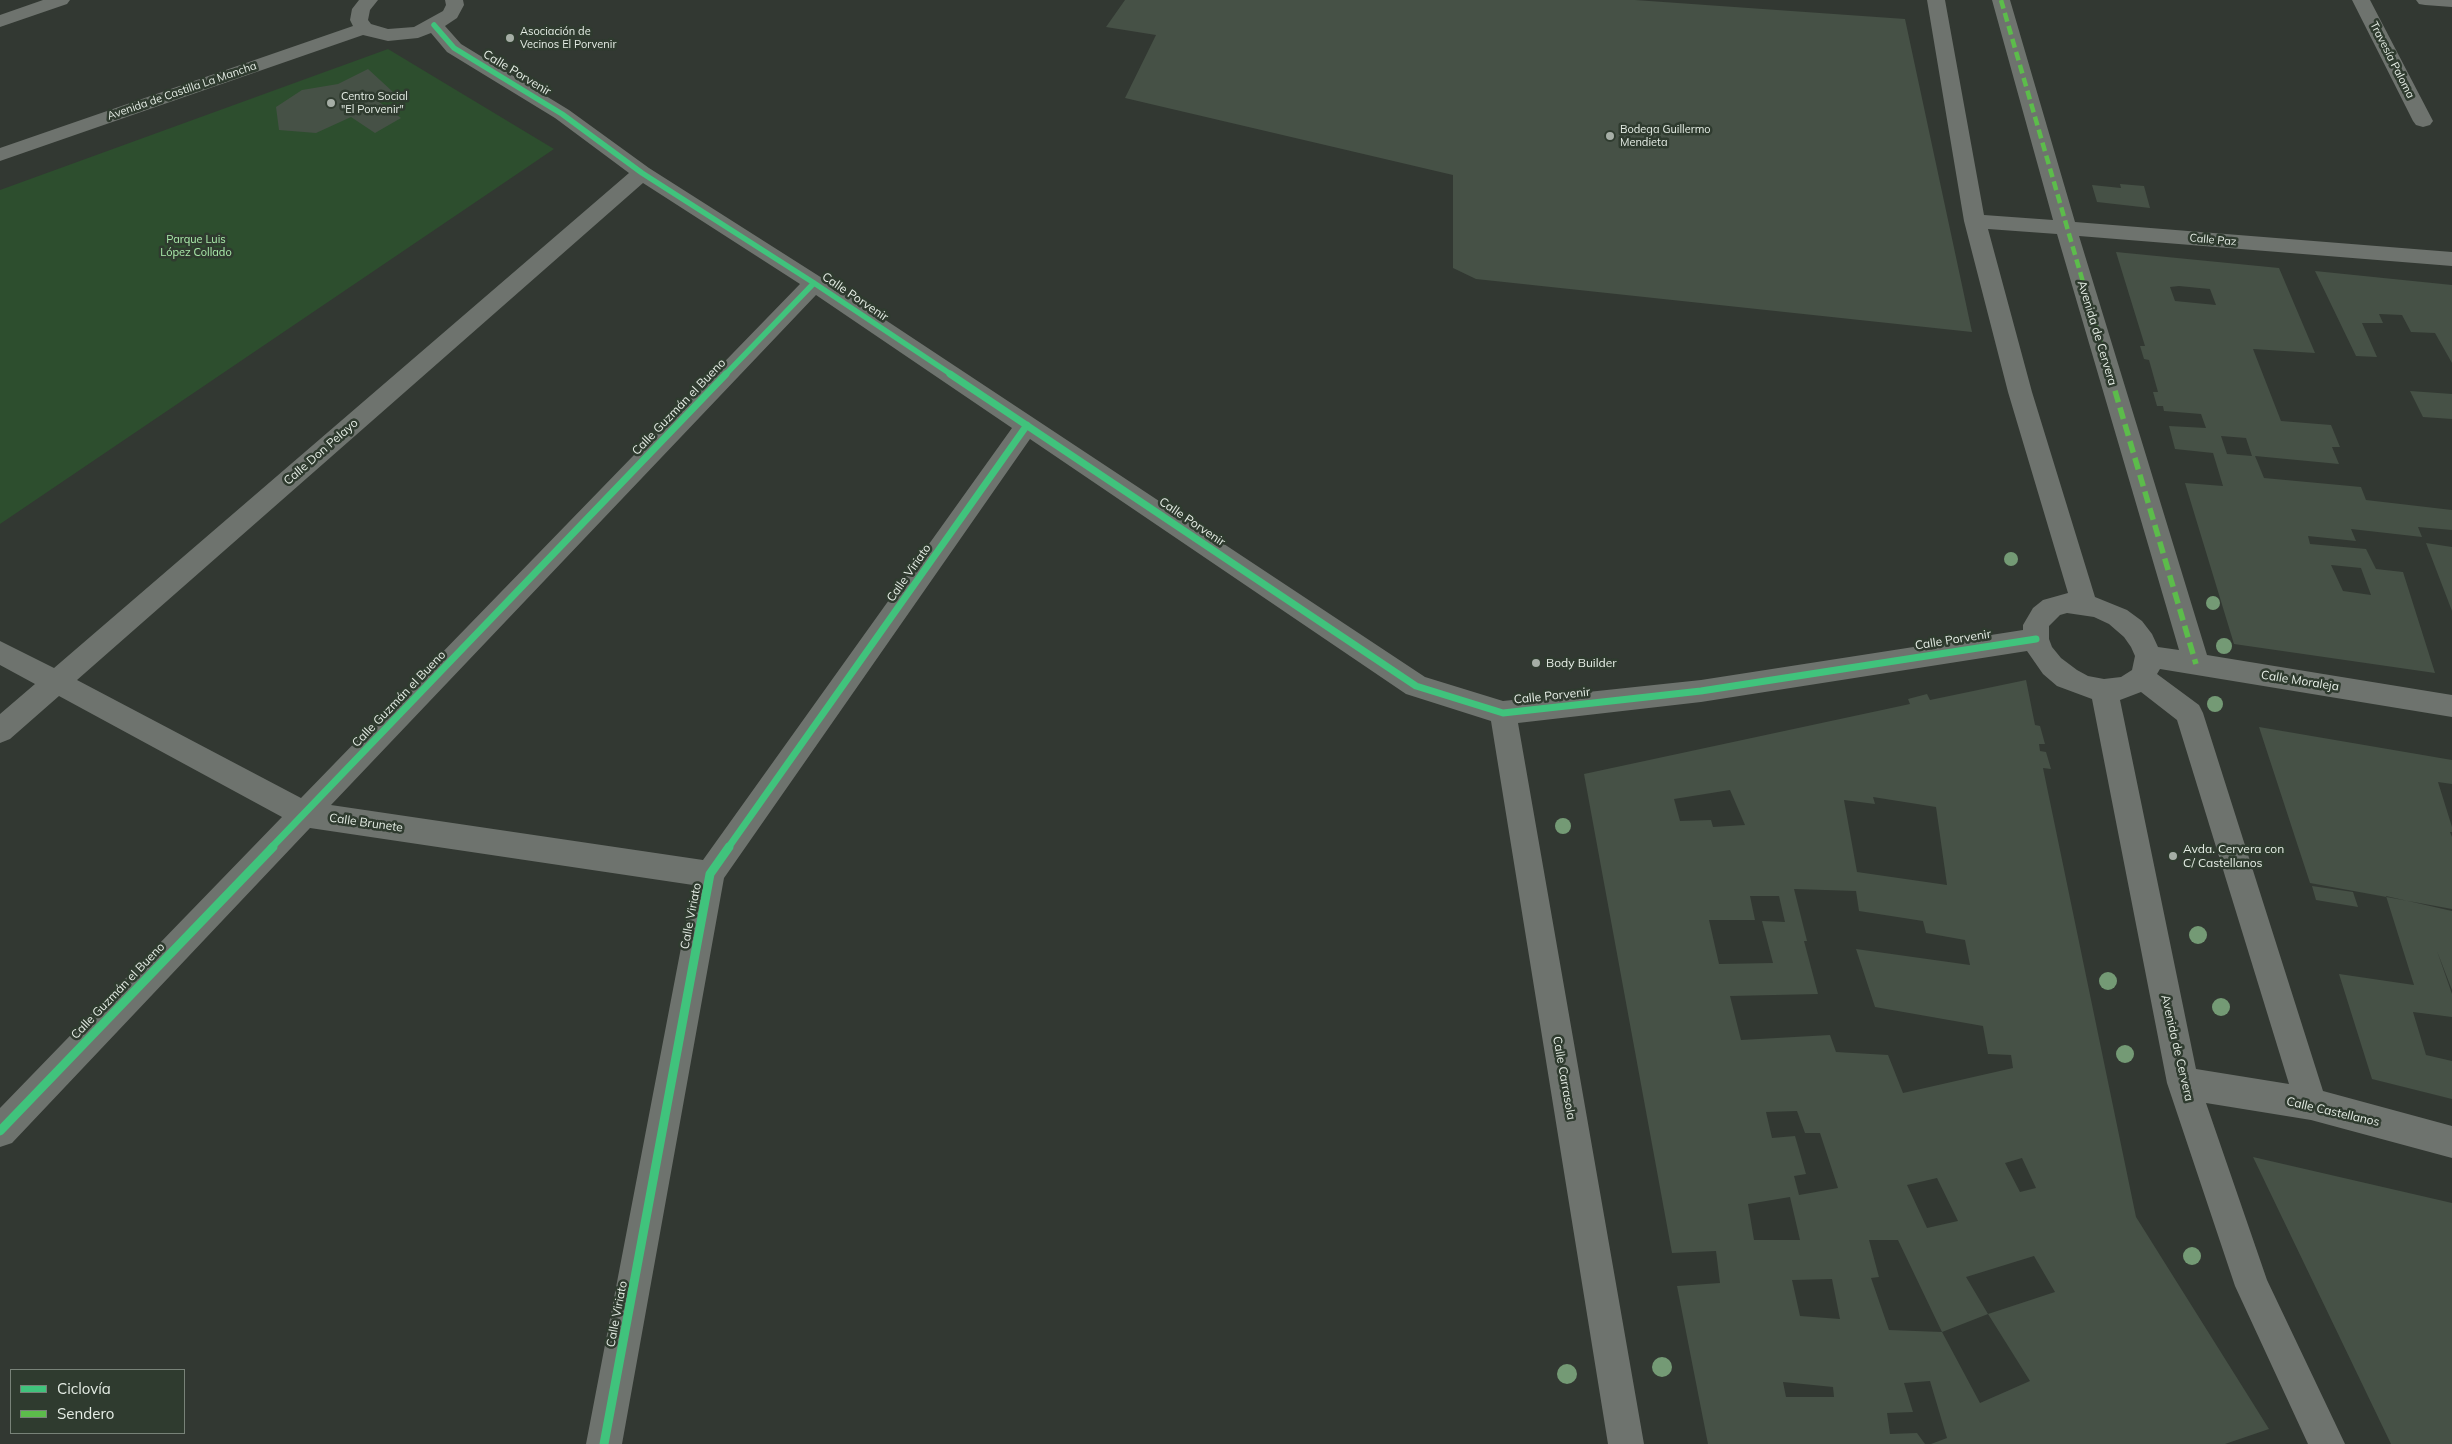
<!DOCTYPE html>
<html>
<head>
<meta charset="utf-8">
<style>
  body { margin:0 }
  #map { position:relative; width:2452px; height:1444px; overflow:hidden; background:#323832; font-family:Mulish,sans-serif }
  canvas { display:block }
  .legend { position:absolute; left:10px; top:1369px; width:175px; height:65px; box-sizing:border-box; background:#2f3b2f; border:1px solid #788278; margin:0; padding:6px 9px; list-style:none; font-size:15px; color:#e5ede5 }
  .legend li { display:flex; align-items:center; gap:10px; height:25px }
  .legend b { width:25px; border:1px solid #788278 }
</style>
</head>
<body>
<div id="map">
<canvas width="2452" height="1444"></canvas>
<ul class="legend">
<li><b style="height:6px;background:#40c37c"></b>Ciclovía</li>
<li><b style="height:6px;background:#5cbc4b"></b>Sendero</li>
</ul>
</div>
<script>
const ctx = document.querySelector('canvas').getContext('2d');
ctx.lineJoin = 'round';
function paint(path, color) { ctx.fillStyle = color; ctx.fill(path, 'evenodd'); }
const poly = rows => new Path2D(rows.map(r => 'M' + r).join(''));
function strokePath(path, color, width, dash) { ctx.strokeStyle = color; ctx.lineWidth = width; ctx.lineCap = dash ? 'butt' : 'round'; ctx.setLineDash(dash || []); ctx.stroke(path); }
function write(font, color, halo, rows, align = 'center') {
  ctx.font = font + ' Mulish,sans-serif'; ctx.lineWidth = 5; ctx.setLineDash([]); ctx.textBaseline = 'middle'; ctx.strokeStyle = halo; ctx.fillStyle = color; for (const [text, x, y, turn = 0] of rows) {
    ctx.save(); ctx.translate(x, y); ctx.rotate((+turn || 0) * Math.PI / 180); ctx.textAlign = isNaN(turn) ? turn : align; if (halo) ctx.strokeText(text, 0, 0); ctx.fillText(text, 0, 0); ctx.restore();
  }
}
paint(poly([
  [388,49,554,149,0,524,0,190]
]), '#2d4e2e');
paint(poly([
  [1125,0,1635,0,1905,19,1972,332,1476,279,1453,268,1453,175,1125,98,1156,35,1106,27],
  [368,69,393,92,375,99,401,118,375,133,351,117,316,133,279,130,276,107,302,90,338,84],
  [2120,184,2144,186,2150,208,2097,202,2092,185,2121,188],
  [2116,252,2279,268,2315,353,2253,349,2281,421,2331,425,2340,447,2332,447,2339,464,2255,456,2264,478,2361,487,2366,500,2452,510,2452,530,2418,527,2422,537,2351,529,2356,541,2308,536,2310,544,2366,549,2376,569,2403,572,2435,673,2234,644,2185,483,2223,486,2213,453,2175,449,2169,426,2206,428,2201,414,2164,411,2163,406,2157,406,2153,392,2158,392,2149,360,2144,359,2140,346,2145,346],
  [2179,286,2210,289,2216,305,2175,301,2170,287],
  [2221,436,2246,438,2252,456,2227,454],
  [2331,565,2361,568,2371,595,2343,591],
  [2315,271,2452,285,2452,363,2435,333,2411,332,2402,315,2379,314,2383,323,2362,323,2377,357,2356,356],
  [2410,391,2452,394,2452,419,2423,417],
  [2426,543,2452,547,2452,611],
  [2026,680,2035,725,2040,726,2045,744,2039,744,2040,751,2046,752,2051,769,2043,768,2136,1217,2269,1429,2225,1444,1931,1444,1947,1438,1930,1381,1904,1383,1913,1412,1887,1413,1890,1434,1917,1433,1925,1444,1708,1444,1677,1286,1720,1283,1716,1251,1672,1253,1584,774,1910,704,1908,699,1927,694,1930,700],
  [1730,790,1745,825,1713,827,1711,820,1680,821,1674,799],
  [1873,797,1936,807,1947,885,1857,872,1844,800,1875,804],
  [1794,889,1856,891,1859,911,1923,921,1926,933,1965,940,1970,965,1856,949,1875,1007,1983,1026,1988,1054,2011,1055,2013,1068,1903,1093,1888,1055,1836,1052,1830,1035,1741,1040,1730,996,1818,994,1804,941,1807,941],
  [1750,896,1779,896,1785,922,1762,921,1773,963,1719,964,1709,920,1755,920],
  [1797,1111,1805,1133,1820,1133,1838,1188,1799,1195,1794,1176,1806,1174,1795,1136,1772,1138,1766,1112],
  [2022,1158,2036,1188,2020,1192,2005,1163],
  [1937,1178,1958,1221,1927,1228,1907,1185],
  [1790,1197,1800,1240,1754,1240,1748,1204],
  [1869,1240,1898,1240,1942,1332,1988,1314,2030,1381,1980,1403,1942,1332,1889,1330,1871,1278,1879,1277],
  [2034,1256,2055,1292,1988,1314,1966,1277],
  [1832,1279,1840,1319,1800,1316,1792,1280],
  [1783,1382,1833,1387,1834,1397,1786,1397],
  [2259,727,2452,760,2452,784,2438,782,2452,827,2452,832,2450,832,2452,837,2452,909,2310,883],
  [2312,886,2353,892,2358,907,2316,900],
  [2386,896,2452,911,2452,990,2437,951,2452,994,2452,1017,2413,1012,2426,1055,2452,1061,2452,1099,2372,1079,2339,974,2414,985],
  [2253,1157,2452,1203,2452,1444,2391,1444]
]), '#465146');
paint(poly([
  [43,0,70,0,67,4,0,27,0,15,43,0],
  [359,0,378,0,370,10,368,20,371,24,388,29,414,27,443,11,446,5,445,0,463,0,464,5,457,18,445,26,461,44,569,110,649,168,822,278,1425,677,1503,701,1701,680,2023,630,2023,625,2033,608,2043,600,2068,593,2008,392,1964,221,1927,0,1945,0,1984,215,2053,220,1992,0,2010,0,2075,222,2452,252,2452,266,2079,236,2207,655,2452,695,2452,717,2160,669,2157,674,2199,705,2203,713,2323,1091,2452,1126,2452,1158,2311,1120,2206,1103,2267,1280,2345,1444,2308,1444,2235,1286,2167,1083,2092,699,2057,686,2043,674,2027,651,1701,702,1518,723,1644,1444,1608,1444,1491,721,1406,694,1030,439,724,878,622,1444,586,1444,693,885,310,828,12,1143,0,1147,0,1108,282,817,59,696,10,739,0,743,0,714,35,684,0,665,0,641,54,668,629,173,555,118,447,52,431,33,418,38,388,41,363,35,0,161,0,148,353,26,350,20,352,9,359,0],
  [643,183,800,284,301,798,77,680,643,183],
  [1988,229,2057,234,2179,650,2158,647,2152,634,2142,621,2127,610,2095,597,2032,392,1988,229],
  [816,295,1012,428,703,860,331,805,816,295],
  [2067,613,2094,617,2109,624,2124,637,2131,647,2135,656,2132,670,2121,677,2104,679,2088,676,2077,670,2061,658,2052,647,2049,639,2049,626,2060,615,2067,613],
  [2141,692,2177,720,2289,1084,2196,1069,2120,700,2141,692],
  [2352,0,2370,0,2433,121,2430,125,2423,127,2416,125,2413,121,2352,0],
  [2416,0,2452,0,2452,7,2425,5,2419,4,2416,0]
]), '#6e736e');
strokePath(poly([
  [2001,0,2110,375]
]), '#5cbc4b', 4.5, [9, 4.5]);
strokePath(poly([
  [2110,374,2196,664]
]), '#5cbc4b', 5.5, [12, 5.5]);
strokePath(poly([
  [434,25,454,48,562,114,642,173,814,283,952,375],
  [725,375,814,283]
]), '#40c37c', 5.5);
strokePath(poly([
  [950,374,1416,686,1503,713,1701,691,2036,639],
  [271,848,726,374],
  [728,848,1027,425]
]), '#40c37c', 7);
strokePath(poly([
  [0,1131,273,847],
  [604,1444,710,874,729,847]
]), '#40c37c', 9);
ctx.fillStyle = '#749a75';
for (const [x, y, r] of [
  [2011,559,7],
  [2213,603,7],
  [2224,646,8],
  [2215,704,8],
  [1563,826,8],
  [2198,935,9],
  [2108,981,9],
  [2221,1007,9],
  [2125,1054,9],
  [2192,1256,9],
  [1662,1367,10],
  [1567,1374,10]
]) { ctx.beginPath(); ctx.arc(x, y, r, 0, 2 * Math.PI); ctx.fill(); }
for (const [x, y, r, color] of [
  [510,38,5,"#a6aea6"],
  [331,103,5,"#a6aea6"],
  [1610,136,5,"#a6aea6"],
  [1536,663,5,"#a6aea6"],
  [2173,856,5,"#a6aea6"]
]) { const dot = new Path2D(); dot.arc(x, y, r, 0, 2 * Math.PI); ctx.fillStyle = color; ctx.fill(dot); strokePath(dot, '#2f3b2f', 2); }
write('11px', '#e5ede5', '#2f3b2f', [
  ["Asociación de",520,32],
  ["Vecinos El Porvenir",520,45],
  ["Centro Social",341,97],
  ["\"El Porvenir\"",341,110],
  ["Bodega Guillermo",1620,130],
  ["Mendieta",1620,143]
], 'left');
write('11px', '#e5ede5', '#2f3b2f', [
  ["Travesía Paloma",2392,60,63],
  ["Avenida de Castilla La Mancha",182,91,-19],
  ["Calle Paz",2213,240,5]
]);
write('11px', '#aaebab', '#2f3b2f', [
  ["Parque Luis",196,240],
  ["López Collado",196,253]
]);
write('12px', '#e5ede5', '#2f3b2f', [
  ["Calle Porvenir",517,73,31],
  ["Calle Porvenir",855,297,34],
  ["Avenida de Cervera",2097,333,73],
  ["Calle Guzmán el Bueno",679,407,-46],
  ["Calle Don Pelayo",321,452,-41],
  ["Calle Porvenir",1192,522,34],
  ["Calle Viriato",909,573,-55],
  ["Calle Porvenir",1953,640,-9],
  ["Calle Moraleja",2300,681,9],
  ["Calle Porvenir",1552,696,-6],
  ["Calle Guzmán el Bueno",399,699,-46],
  ["Calle Brunete",366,823,8],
  ["Calle Viriato",691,916,-79],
  ["Calle Guzmán el Bueno",118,991,-46],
  ["Avenida de Cervera",2177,1048,77],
  ["Calle Carrasola",1564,1078,80],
  ["Calle Castellanos",2333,1112,13],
  ["Calle Viriato",617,1314,-79]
]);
write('12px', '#e5ede5', '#2f3b2f', [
  ["Body Builder",1546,663],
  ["Avda. Cervera con",2183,849],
  ["C/ Castellanos",2183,863]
], 'left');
</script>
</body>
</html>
